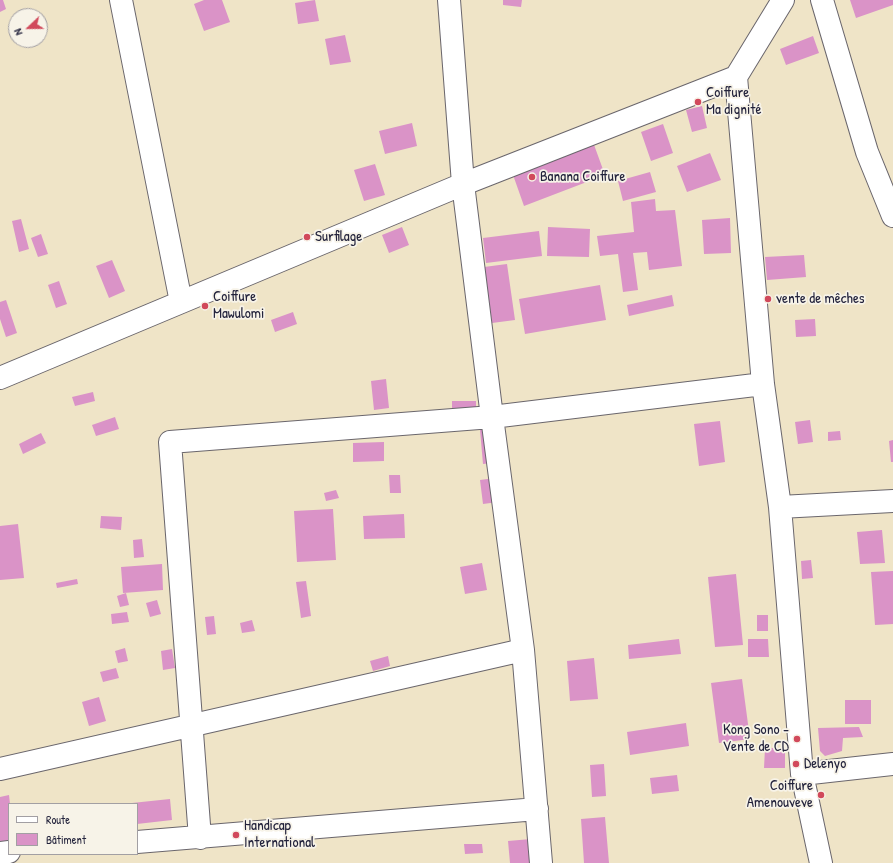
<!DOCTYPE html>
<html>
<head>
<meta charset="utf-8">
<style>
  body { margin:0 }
  #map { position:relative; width:893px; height:863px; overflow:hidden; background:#efe4c7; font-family:"Patrick Hand",sans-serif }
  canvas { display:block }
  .legend { position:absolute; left:8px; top:803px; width:130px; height:52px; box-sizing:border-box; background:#f7f3e8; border:1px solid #a29fa3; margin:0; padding:5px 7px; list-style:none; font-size:12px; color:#22223b }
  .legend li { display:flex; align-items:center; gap:8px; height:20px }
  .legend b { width:20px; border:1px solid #a29fa3 }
  .north { position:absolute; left:8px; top:8px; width:40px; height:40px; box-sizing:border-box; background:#f7f3e8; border:1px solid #a29fa3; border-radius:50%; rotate:248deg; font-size:11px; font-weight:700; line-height:16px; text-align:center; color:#22223b }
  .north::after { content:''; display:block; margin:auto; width:14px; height:18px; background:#d1495b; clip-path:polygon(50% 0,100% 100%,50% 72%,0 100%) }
</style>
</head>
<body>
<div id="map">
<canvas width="893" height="863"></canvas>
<ul class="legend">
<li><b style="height:5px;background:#fff"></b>Route</li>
<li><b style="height:11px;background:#da93c7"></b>Bâtiment</li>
</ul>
<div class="north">N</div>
</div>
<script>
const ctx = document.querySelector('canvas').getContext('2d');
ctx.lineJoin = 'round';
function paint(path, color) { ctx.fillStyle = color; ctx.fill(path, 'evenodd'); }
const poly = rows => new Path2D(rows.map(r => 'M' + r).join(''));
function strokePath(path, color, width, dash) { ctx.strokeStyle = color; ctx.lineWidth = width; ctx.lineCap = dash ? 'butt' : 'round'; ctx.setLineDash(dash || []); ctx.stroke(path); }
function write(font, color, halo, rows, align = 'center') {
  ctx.font = font + ' "Patrick Hand",sans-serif'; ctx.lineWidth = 3.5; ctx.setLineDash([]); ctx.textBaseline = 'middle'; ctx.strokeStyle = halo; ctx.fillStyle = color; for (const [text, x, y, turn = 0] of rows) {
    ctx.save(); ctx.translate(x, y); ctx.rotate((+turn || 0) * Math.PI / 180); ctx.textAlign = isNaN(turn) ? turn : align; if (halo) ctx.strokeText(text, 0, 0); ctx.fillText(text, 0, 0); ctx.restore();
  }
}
paint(poly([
  [0,0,3,0,6,9,0,12],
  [204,0,222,0,230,22,204,31,194,4],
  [315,0,319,21,298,24,295,3],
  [503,0,522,0,521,7,503,5],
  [850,0,893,0,893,5,856,18],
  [345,35,351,62,330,65,325,39],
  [813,36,819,53,786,65,780,49],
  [702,106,707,128,692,132,686,110],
  [412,123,417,146,385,154,379,131],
  [663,124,673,153,651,161,641,132],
  [593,142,605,175,524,206,512,172],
  [710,153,721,180,687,192,677,166],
  [375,164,385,195,364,201,354,170],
  [650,172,656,192,623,201,618,181],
  [655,199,656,211,675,210,682,266,649,270,647,252,633,253,638,290,623,292,618,254,600,256,597,236,634,232,631,202],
  [730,218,731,253,704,254,702,220],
  [21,219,29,249,19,252,12,221],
  [402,227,409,245,389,253,382,235],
  [548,227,590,229,589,257,547,256],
  [539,231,542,256,486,263,483,238],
  [41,234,48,254,38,257,31,238],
  [804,255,806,277,767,280,765,257],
  [112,260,125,291,109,298,96,266],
  [507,264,515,320,492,323,484,267],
  [59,281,67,304,56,308,48,285],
  [600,285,606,320,525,334,519,299],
  [672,295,674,306,629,316,627,305],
  [6,300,17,333,6,337,0,319,0,302],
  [293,312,297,324,275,332,271,320],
  [815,319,816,336,796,337,795,320],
  [386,379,389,408,374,410,371,381],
  [93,392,95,401,75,406,72,397],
  [452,401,476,401,476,410,452,410],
  [115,417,119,429,96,436,92,425],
  [810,420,813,442,798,444,795,422],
  [720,421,725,462,699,466,694,424],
  [490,429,493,463,483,464,480,430],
  [840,431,841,440,828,441,828,432],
  [41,433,46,443,23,454,19,444],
  [893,440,893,462,891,462,889,441],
  [384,442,384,461,353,462,353,443],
  [389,475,400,475,401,493,390,493],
  [495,478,498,502,483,504,480,480],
  [336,490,339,498,326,501,324,493],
  [333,509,336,560,297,562,294,511],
  [404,514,405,538,364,539,363,516],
  [101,516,122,517,121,530,100,528],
  [18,524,24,578,0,580,0,526],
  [882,530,885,563,860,564,857,532],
  [142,539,144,557,134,558,133,540],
  [811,560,813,578,802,579,801,561],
  [482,563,487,590,465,594,460,567],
  [162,564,163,590,123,593,121,567],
  [893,571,893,624,875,625,871,572],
  [736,574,743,645,715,647,708,577],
  [77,579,78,584,57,588,56,583],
  [306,581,311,616,301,618,296,582],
  [126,593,129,605,120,607,117,596],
  [157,600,161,614,150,617,146,603],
  [127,612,129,622,112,624,111,614],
  [757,615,768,615,768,631,757,631],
  [214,616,216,634,207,635,205,617],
  [252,620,255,631,242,633,240,623],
  [679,639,681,654,629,659,628,645],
  [748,639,768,639,769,657,748,657],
  [125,648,128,661,118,663,115,651],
  [172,649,175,668,163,670,161,651],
  [388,656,390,666,373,671,370,661],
  [594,658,598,699,570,701,567,661],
  [116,668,119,678,103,682,100,672],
  [742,679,750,739,719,743,711,683],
  [99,697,106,721,89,726,82,702],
  [845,700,871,700,871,724,845,724],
  [686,723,689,746,630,755,627,732],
  [859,727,863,737,843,738,842,751,825,756,820,751,818,728],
  [765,748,785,748,785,768,764,768],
  [604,764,606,796,592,797,590,765],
  [677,775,679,791,652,794,650,778],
  [9,795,10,804,9,804,9,843,0,845,0,797],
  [170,799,172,820,137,824,137,804,132,804,132,803],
  [605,817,609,863,584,863,581,819],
  [531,839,533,863,510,863,508,841],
  [464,844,482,844,483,853,465,854]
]), '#da93c7');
const minor = poly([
  [121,0,181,302],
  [449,0,463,184,492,417,523,650,541,863],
  [822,0,867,152,893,216],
  [736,77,763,384,780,507,802,774,821,863],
  [0,378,456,187,736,77,783,0],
  [780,507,893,501],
  [0,769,523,650],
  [802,774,893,764],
  [200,838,170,442,492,417,763,384],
  [137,842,537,809],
  [0,853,9,852]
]);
strokePath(minor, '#6a666c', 24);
strokePath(minor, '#fff', 22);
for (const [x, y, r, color] of [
  [698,102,4,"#d1495b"],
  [532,177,4,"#d1495b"],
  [307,237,4,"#d1495b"],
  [768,299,4,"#d1495b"],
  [205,306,4,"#d1495b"],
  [797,739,4,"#d1495b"],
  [796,764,4,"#d1495b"],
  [821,795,4,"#d1495b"],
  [236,835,4,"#d1495b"]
]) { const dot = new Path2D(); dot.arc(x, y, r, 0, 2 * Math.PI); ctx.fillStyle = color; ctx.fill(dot); strokePath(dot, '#f7f3e8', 1.5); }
write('15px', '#22223b', '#f7f3e8', [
  ["Coiffure",706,93],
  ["Ma dignité",706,110],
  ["Banana Coiffure",540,177],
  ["Surfilage",315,237],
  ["Coiffure",213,297],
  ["Mawulomi",213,314],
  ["vente de mêches",776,299],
  ["Kong Sono -",789,730,"right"],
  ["Vente de CD",789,747,"right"],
  ["Delenyo",804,764],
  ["Coiffure",813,786,"right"],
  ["Amenouveve",813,803,"right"],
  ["Handicap",244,826],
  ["International",244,843]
], 'left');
</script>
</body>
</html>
